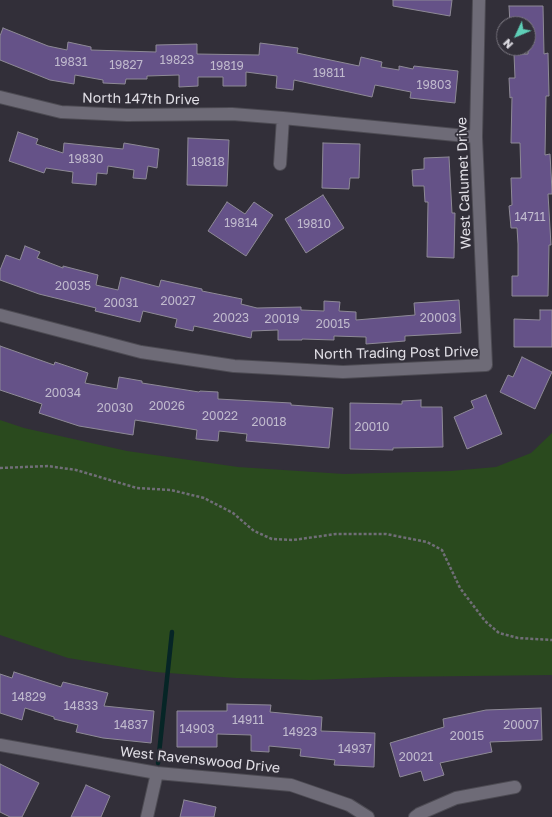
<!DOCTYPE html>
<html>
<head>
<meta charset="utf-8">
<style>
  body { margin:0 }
  #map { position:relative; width:552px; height:817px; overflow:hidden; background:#322f39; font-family:"Golos Text",sans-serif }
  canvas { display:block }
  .north { position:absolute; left:496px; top:16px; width:40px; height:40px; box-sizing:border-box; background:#322f39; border:1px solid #78757e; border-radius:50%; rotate:226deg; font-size:11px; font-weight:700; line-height:16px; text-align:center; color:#e0dee5 }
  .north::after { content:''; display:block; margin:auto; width:14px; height:18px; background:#5eceb7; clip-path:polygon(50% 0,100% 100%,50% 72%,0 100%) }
</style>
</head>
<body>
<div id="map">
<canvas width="552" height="817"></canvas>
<div class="north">N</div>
</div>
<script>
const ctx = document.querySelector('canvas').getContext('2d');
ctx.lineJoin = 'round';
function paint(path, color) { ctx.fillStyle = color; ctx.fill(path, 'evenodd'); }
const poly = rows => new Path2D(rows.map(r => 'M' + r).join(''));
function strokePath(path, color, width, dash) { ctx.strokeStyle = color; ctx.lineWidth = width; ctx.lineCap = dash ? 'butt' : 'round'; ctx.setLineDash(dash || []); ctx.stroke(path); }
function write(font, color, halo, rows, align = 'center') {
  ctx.font = font + ' "Golos Text",sans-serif'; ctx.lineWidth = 4; ctx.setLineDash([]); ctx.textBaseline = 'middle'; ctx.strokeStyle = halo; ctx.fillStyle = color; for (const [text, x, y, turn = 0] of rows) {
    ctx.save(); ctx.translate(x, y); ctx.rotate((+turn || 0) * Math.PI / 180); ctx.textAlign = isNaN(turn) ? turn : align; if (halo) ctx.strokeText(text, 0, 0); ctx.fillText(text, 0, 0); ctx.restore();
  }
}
paint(poly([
  [0,420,24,428,127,451,238,467,344,474,451,471,496,467,531,453,552,433,552,675,388,677,311,680,236,678,155,672,68,658,0,635]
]), '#2a4a1e');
strokePath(poly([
  [158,763,172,632]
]), '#062526', 4.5);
const building = poly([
  [393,0,452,0,450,16,393,6,393,0],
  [509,6,543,6,544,54,548,53,549,96,546,96,545,155,550,154,552,191,552,194,548,194,551,245,549,245,548,296,512,296,512,276,518,276,518,244,517,228,511,228,509,206,512,205,511,178,521,178,520,143,511,143,512,97,510,98,509,78,515,78,514,54,528,54,528,24,510,24,509,6],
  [3,28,48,46,67,50,68,42,91,47,91,50,156,52,156,45,197,44,197,54,259,55,260,43,298,48,297,53,359,66,361,57,382,62,381,67,399,70,399,66,413,69,414,66,458,71,455,103,410,98,411,92,375,85,372,97,294,80,293,90,276,88,277,76,246,72,246,86,223,86,223,77,198,77,198,86,179,87,179,75,147,76,147,79,126,79,125,84,103,83,103,80,75,75,74,84,50,80,0,60,0,36,3,28],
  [18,132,38,139,36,144,63,153,64,143,123,149,124,143,159,149,157,168,148,166,146,179,133,178,134,170,108,166,107,174,97,173,96,185,72,183,73,172,46,168,44,173,9,161,18,132],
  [188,138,229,140,227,186,187,185,188,138],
  [323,143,360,144,359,178,350,178,349,189,322,188,323,143],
  [449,157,452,213,455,213,454,258,427,257,428,202,425,202,424,186,413,186,412,170,424,169,424,158,449,157],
  [323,195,344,228,306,253,285,219,323,195],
  [227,202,245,214,254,202,273,215,246,256,208,231,227,202],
  [25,246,40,252,37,258,63,268,63,266,98,275,96,285,118,290,121,277,159,287,161,280,202,289,202,291,242,299,241,304,257,308,301,307,301,310,324,311,324,301,340,302,339,311,356,312,356,320,415,315,414,303,459,300,461,333,405,336,405,341,366,344,366,337,334,336,334,340,302,339,302,340,278,340,278,330,252,331,251,338,194,326,193,331,175,327,177,319,143,311,140,322,95,311,96,308,39,294,0,280,0,270,6,255,20,260,25,246],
  [540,310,552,310,552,347,514,347,514,319,540,320,540,310],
  [0,346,54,365,55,362,88,373,85,383,117,389,119,377,142,381,142,383,199,392,200,391,218,392,218,399,291,403,291,405,333,408,329,448,246,441,247,434,219,431,218,441,196,439,197,430,135,420,133,435,79,426,39,413,42,404,0,390,0,346],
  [522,357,552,372,535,409,500,392,508,375,513,377,522,357],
  [486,395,502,434,467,449,454,417,474,408,471,401,486,395],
  [421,400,421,407,442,407,443,447,393,448,393,450,350,449,350,403,402,404,402,401,421,400],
  [14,672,61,687,63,682,108,693,104,706,154,711,151,743,103,738,76,732,78,725,54,719,54,717,25,708,22,720,0,713,0,674,12,678,14,672],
  [227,704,271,705,270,712,322,717,321,731,375,733,374,767,334,765,335,760,300,756,301,749,269,746,269,752,251,751,251,735,217,734,217,747,177,747,177,711,227,711,227,704],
  [541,708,542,740,490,742,492,752,440,763,444,775,424,781,421,771,400,777,390,743,444,727,443,719,486,710,541,708],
  [0,764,39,783,22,817,10,817,0,812,0,764],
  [86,785,110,796,101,817,71,817,86,785],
  [184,800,216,807,214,817,180,817,184,800]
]);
paint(building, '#655288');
strokePath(building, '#8e8a96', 1);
const minor = poly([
  [0,97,61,112,127,115,232,114,283,118,476,137],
  [280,164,283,118],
  [0,315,141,352,234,366,343,372,486,365,476,137,479,0],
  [0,745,157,773,291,785,349,805,368,817],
  [147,817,157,773],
  [415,817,419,814,456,798,515,787]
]);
strokePath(minor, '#4d4b53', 14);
strokePath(poly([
  [0,468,48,466,76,470,137,488,171,490,204,498,233,513,254,531,272,539,293,540,336,534,386,534,427,542,442,550,460,588,485,621,499,633,518,638,552,640]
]), '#706e77', 2.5, [3, 2]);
strokePath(minor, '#6e6b77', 12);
write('12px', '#c1bbce', null, [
  ["19823",177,60],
  ["19831",71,62],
  ["19827",126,65],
  ["19819",227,66],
  ["19811",329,73],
  ["19803",434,85],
  ["19830",86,159],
  ["19818",208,162],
  ["14711",530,217],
  ["19814",241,223],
  ["19810",314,224],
  ["20035",73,286],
  ["20027",178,301],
  ["20031",121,303],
  ["20023",231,318],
  ["20003",438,318],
  ["20019",282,319],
  ["20015",333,324],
  ["20034",63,393],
  ["20026",167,406],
  ["20030",115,408],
  ["20022",220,416],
  ["20018",269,422],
  ["20010",372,427],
  ["14829",29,697],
  ["14833",81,706],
  ["14911",248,720],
  ["14837",131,725],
  ["20007",521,725],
  ["14903",197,729],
  ["14923",300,732],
  ["20015",467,736],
  ["14937",355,749],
  ["20021",416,757]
]);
write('14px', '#e0dee5', '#322f39', [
  ["North 147th Drive",141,99,1],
  ["West Calumet Drive",464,183,-92],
  ["North Trading Post Drive",396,353,-1],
  ["West Ravenswood Drive",200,760,6]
]);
</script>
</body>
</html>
